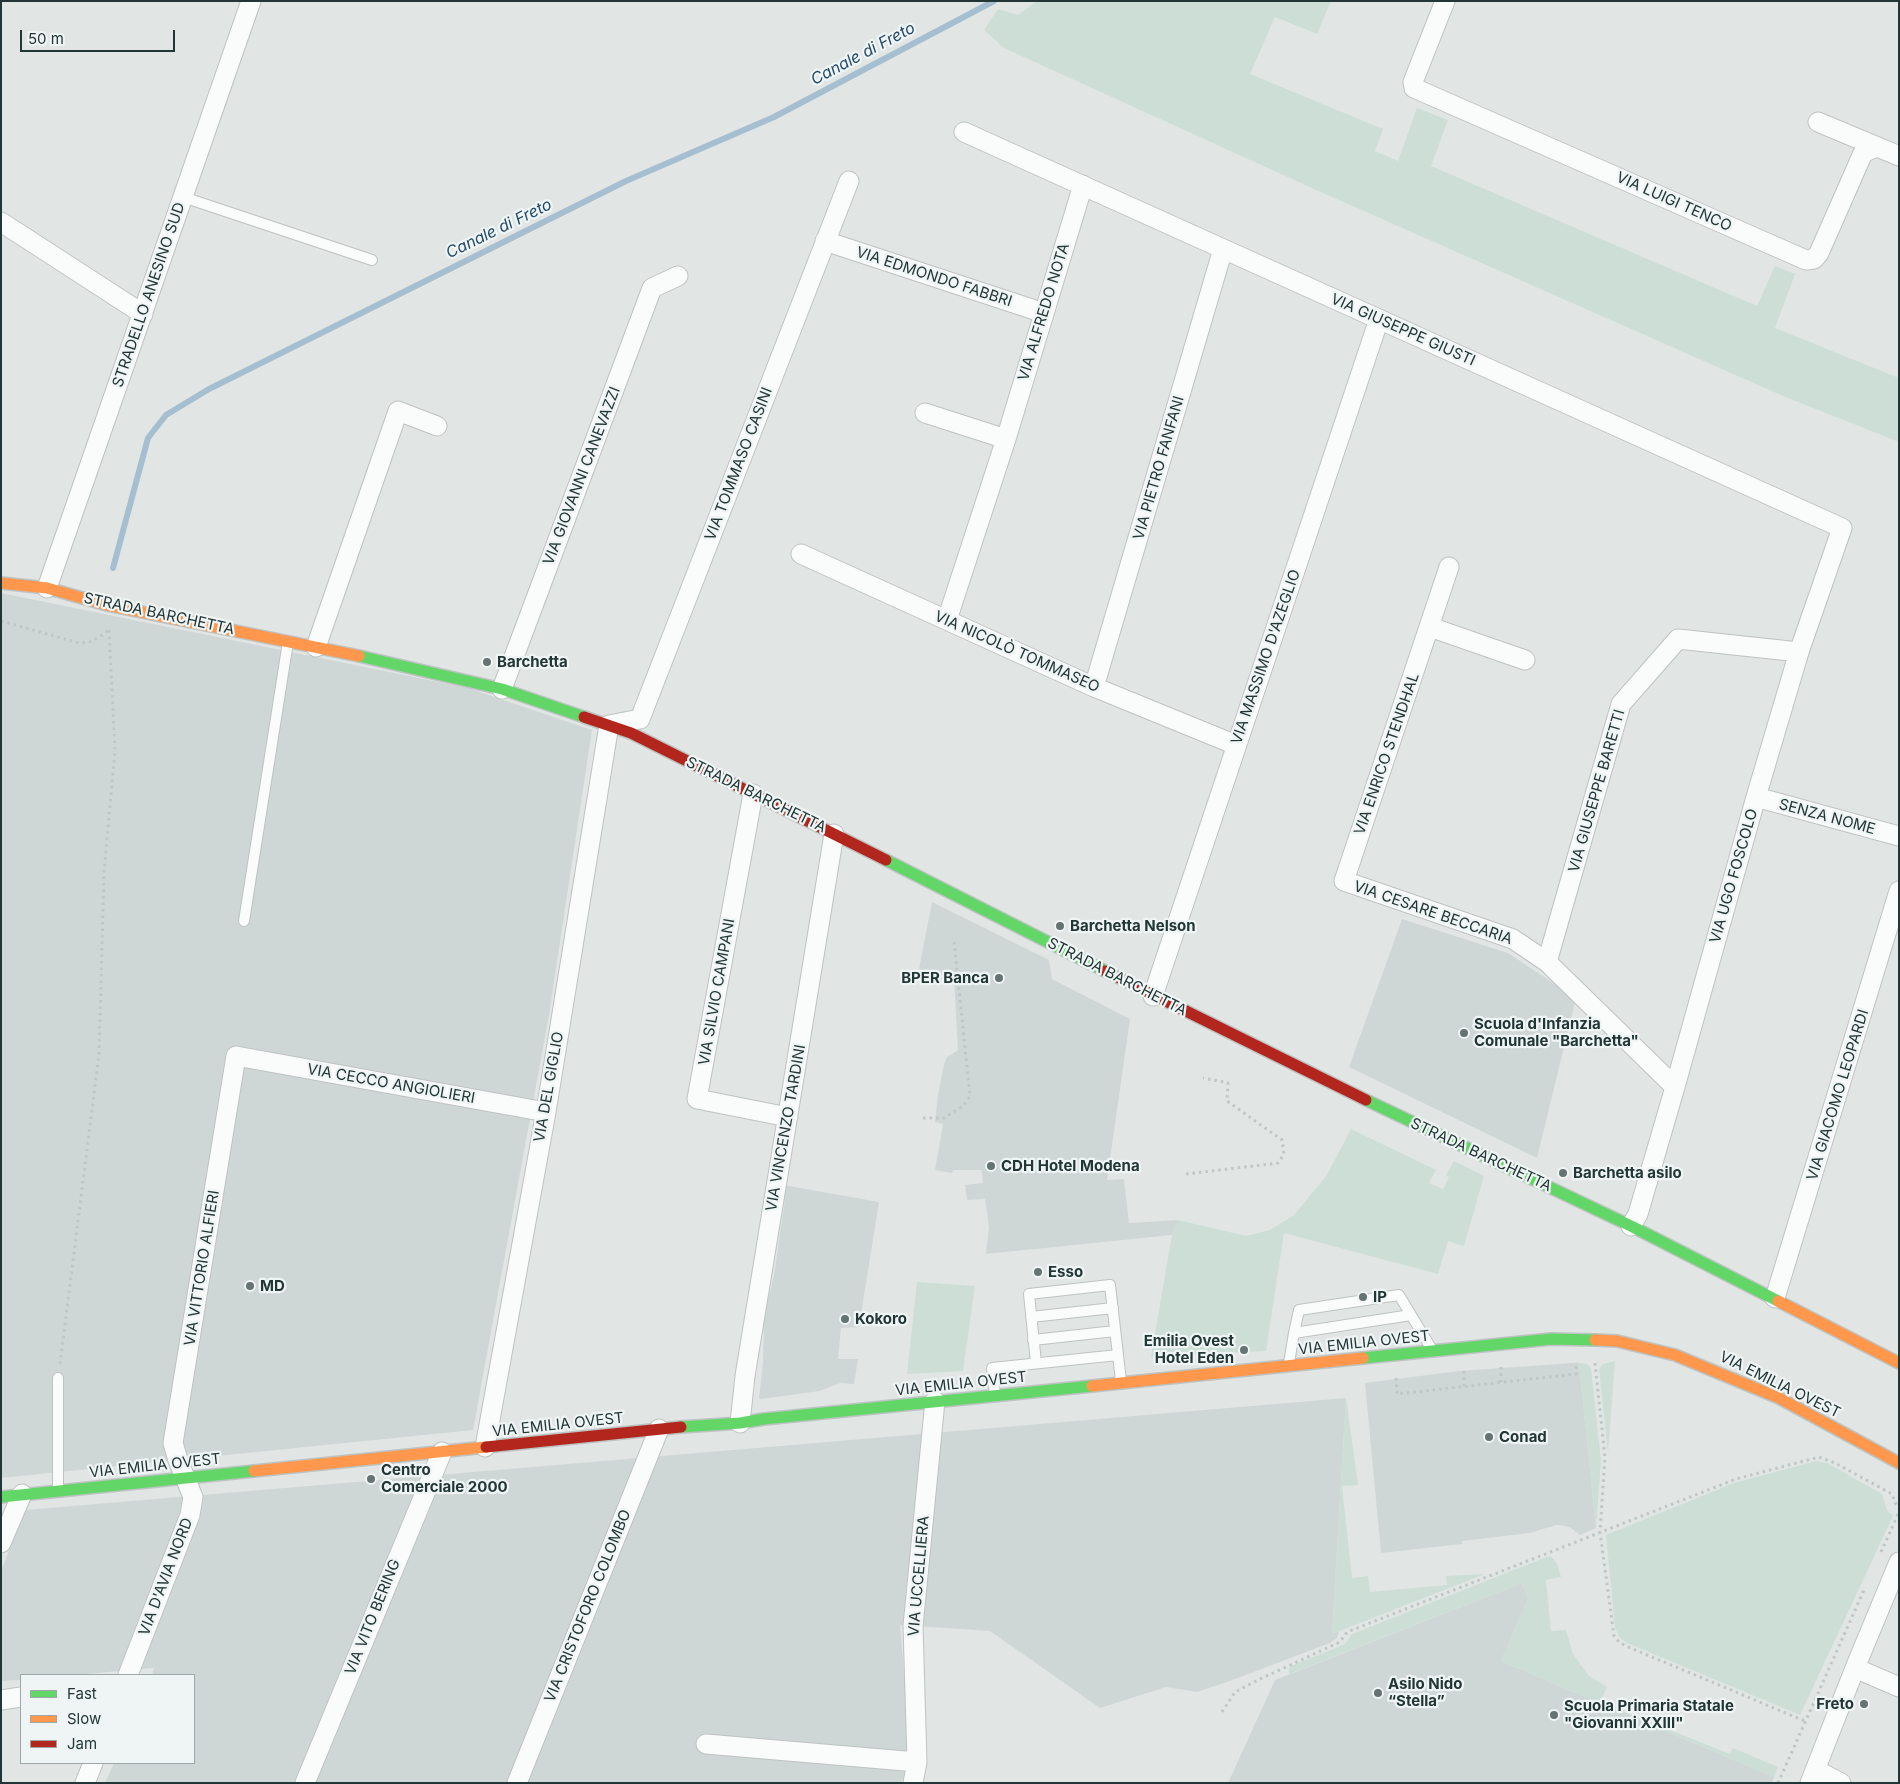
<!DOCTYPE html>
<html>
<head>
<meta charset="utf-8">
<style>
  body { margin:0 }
  #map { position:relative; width:1900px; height:1784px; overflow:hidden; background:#e1e6e5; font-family:Inter,sans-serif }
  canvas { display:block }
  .frame { position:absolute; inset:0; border:2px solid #223636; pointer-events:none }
  .legend { position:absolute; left:20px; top:1674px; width:175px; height:90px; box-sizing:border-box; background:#eff5f4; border:1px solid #9da9a8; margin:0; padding:6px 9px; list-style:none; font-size:15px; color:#223636 }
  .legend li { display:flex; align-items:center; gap:10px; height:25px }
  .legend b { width:25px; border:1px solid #9da9a8 }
  .scale { position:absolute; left:20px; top:30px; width:155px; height:22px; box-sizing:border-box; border:2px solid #223636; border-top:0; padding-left:6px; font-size:15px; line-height:18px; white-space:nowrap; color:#223636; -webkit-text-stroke:4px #eff5f4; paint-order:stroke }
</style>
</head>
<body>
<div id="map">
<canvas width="1900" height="1784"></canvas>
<div class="frame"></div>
<ul class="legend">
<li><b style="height:6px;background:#63d668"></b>Fast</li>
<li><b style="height:6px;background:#ff974d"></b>Slow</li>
<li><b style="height:6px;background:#b3261e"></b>Jam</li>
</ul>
<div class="scale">50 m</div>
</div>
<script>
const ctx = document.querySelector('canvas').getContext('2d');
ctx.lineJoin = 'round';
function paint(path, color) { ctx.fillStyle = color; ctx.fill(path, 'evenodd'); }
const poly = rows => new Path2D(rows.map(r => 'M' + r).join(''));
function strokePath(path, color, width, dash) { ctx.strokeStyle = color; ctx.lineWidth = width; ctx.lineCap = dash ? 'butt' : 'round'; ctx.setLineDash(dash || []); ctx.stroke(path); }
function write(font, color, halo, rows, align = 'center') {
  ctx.font = font + ' Inter,sans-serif'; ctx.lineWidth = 4.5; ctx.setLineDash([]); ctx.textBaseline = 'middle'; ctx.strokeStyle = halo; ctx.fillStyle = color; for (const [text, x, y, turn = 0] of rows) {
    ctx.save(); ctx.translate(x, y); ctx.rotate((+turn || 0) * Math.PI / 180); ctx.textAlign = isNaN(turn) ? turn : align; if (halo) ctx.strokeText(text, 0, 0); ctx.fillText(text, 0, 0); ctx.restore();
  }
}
paint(poly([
  [1,593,468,688,592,730,549,1015,473,1430,1,1478],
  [932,902,1049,960,1052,979,1130,1019,1107,1180,1124,1179,1129,1223,1178,1220,1172,1235,986,1254,989,1227,985,1199,967,1200,965,1185,983,1183,982,1170,953,1170,952,1173,935,1170,943,1124,935,1122,938,1095,944,1064,947,1057,958,1050,954,978,920,971,921,969,919,969],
  [1402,919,1508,953,1576,998,1537,1158,1349,1067],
  [783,1185,879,1202,859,1327,841,1328,838,1359,858,1359,854,1384,840,1383,820,1391,761,1399,759,1398,763,1362,764,1317,774,1275,785,1200],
  [1572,1363,1579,1363,1596,1528,1580,1535,1571,1528,1565,1526,1556,1525,1530,1533,1462,1541,1462,1544,1381,1553,1365,1383,1459,1371],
  [1346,1398,1332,1634,1339,1631,1337,1638,1330,1643,1230,1681,1197,1692,1166,1687,1100,1708,990,1631,900,1625,911,1756,901,1783,105,1783,114,1763,194,1763,194,1675,152,1675,154,1668,74,1675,21,1675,21,1680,1,1681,1,1571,25,1510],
  [1522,1583,1528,1599,1501,1661,1774,1777,1772,1783,1228,1783,1275,1680]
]), '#cfd7d6');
paint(poly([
  [1037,1,1331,1,1317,34,1275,17,1250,74,1383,129,1375,151,1398,161,1417,108,1448,120,1431,166,1757,306,1775,266,1795,274,1775,328,1899,378,1899,442,1783,396,1314,189,1004,48,984,30,998,9,1018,15],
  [1351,1129,1436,1170,1429,1183,1443,1189,1449,1177,1446,1175,1454,1161,1484,1176,1464,1246,1448,1241,1438,1274,1284,1233,1266,1351,1151,1357,1172,1235,1178,1220,1246,1236,1270,1230,1294,1215,1327,1175],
  [917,1282,975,1286,963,1371,907,1374],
  [1615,1361,1608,1453,1599,1369,1603,1364],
  [1579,1363,1587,1364,1591,1368,1601,1461,1596,1528],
  [1346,1398,1358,1485,1342,1486,1352,1578,1368,1576,1370,1592,1447,1585,1446,1576,1485,1574,1332,1634],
  [1816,1461,1827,1463,1882,1494,1887,1510,1893,1516,1800,1715,1627,1643,1619,1637,1615,1627,1606,1535,1734,1483],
  [1549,1556,1552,1557,1557,1564,1561,1577,1546,1580,1551,1631,1566,1630,1573,1654,1589,1676,1607,1687,1600,1702,1730,1754,1733,1748,1778,1767,1774,1777,1501,1661,1528,1599,1522,1583,1289,1674,1289,1667,1345,1644,1352,1634]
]), '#ccded6');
strokePath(poly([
  [113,568,148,438,166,415,209,389,626,181,774,117,994,1]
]), '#a6bfd0', 6);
const lane = poly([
  [183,197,372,260],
  [244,921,288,642],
  [1031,1317,1113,1308],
  [1294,1333,1299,1310,1399,1295,1411,1315],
  [1033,1340,1115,1331],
  [1036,1363,1029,1294,1110,1285,1121,1381],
  [1289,1363,1294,1333,1411,1315,1431,1348],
  [58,1378,58,1490],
  [995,1394,992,1368,1118,1355]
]);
const street = poly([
  [1445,1,1413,82,1414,88,1806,260,1814,259,1819,253,1863,153,1876,147],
  [1818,122,1899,156],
  [964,132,1842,528,1799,652,1756,797,1675,1087,1638,1214,1631,1226],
  [1,222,143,314],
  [825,241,1044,313],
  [925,413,1006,439],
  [801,554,1094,687,1236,745],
  [1449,567,1344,881,1513,939,1547,962,1675,1087],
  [47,588,251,1],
  [947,620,1006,439,1083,185],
  [1430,627,1525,660],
  [316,647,398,411,437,426],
  [1094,687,1223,249],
  [502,689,652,288,678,276],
  [753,794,697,1099,788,1117],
  [1756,797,1899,836],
  [1547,962,1621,704,1678,639,1799,652],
  [1153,996,1379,319],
  [1775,1298,1899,891],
  [740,1423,745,1376,834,834],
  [485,1447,546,1112,609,725,640,719,849,181],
  [1,1543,22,1494],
  [1855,1668,1899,1687],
  [128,1675,190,1515,193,1497,178,1460,173,1443,236,1056,546,1112],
  [1,1700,21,1697],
  [706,1744,917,1762],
  [1816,1770,1841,1783],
  [85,1783,93,1763],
  [305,1783,442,1452],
  [517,1783,659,1429],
  [913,1783,917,1762,913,1626,935,1401],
  [1810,1783,1855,1668,1899,1562]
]);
const fast = poly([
  [359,656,502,689,584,717],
  [886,860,1105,971],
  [1366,1100,1631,1226,1778,1301],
  [1363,1358,1551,1339,1595,1340],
  [681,1427,740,1423,764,1419,1092,1386],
  [1,1497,254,1471]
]);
const slow = poly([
  [1,583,47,588,107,605,359,656],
  [1778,1301,1899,1363],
  [1595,1340,1617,1341,1675,1355,1779,1398,1899,1463],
  [1092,1386,1363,1358],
  [254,1471,486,1447]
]);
const jam = poly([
  [584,717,631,733,886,860],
  [1105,971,1366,1100],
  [486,1447,681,1427]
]);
strokePath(lane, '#bec3c2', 12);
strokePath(street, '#bec3c2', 21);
strokePath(fast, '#bdc3c2', 14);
strokePath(slow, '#bdc3c2', 14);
strokePath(jam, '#bdc3c2', 14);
strokePath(poly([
  [1,621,79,643,89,642,98,638,109,630],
  [923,1118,944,1118,963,1106,970,1096,954,941],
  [1186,1174,1278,1163,1284,1154,1282,1140,1227,1101,1228,1083,1203,1078],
  [1595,1363,1605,1457,1600,1532,1614,1636,1619,1642,1626,1646,1805,1721],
  [60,1364,99,1054,104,873,115,750,109,630],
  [1501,1367,1501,1382],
  [1464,1371,1464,1386],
  [1396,1378,1397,1394,1576,1374,1576,1362],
  [1881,1552,1899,1512],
  [1222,1712,1235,1692,1260,1679,1340,1642,1347,1632,1736,1479,1819,1457,1835,1463,1892,1494,1895,1503,1899,1506],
  [1778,1783,1864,1590]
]), '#bfc6c6', 3, [2.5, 4]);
strokePath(lane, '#fafbfb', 10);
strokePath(street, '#fafbfb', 19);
strokePath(fast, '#63d668', 11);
strokePath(slow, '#ff974d', 11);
strokePath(jam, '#b3261e', 11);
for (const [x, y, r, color] of [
  [487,662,5,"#657473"],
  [1060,926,5,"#657473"],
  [999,978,5,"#657473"],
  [1464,1033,5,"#657473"],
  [991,1166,5,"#657473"],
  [1563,1173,5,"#657473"],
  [1038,1272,5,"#657473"],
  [250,1286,5,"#657473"],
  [1363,1297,5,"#657473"],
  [845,1319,5,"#657473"],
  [1244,1350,5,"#657473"],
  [1489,1437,5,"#657473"],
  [371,1479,5,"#657473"],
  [1378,1693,5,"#657473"],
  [1864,1704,5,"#657473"],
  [1554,1715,5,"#657473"]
]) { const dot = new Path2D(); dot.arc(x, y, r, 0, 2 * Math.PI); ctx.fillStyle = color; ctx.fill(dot); strokePath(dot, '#eff5f4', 2); }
write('15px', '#223636', '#eff5f4', [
  ["VIA LUIGI TENCO",1674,202,24],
  ["VIA EDMONDO FABBRI",934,277,18],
  ["STRADELLO ANESINO SUD",149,295,-71],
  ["VIA ALFREDO NOTA",1044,312,-73],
  ["VIA GIUSEPPE GIUSTI",1403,330,24],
  ["VIA TOMMASO CASINI",739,464,-69],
  ["VIA PIETRO FANFANI",1159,468,-74],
  ["VIA GIOVANNI CANEVAZZI",582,476,-69],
  ["STRADA BARCHETTA",159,614,12],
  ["VIA NICOLÒ TOMMASEO",1017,652,24],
  ["VIA MASSIMO D'AZEGLIO",1266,657,-71],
  ["VIA ENRICO STENDHAL",1387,754,-71],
  ["VIA GIUSEPPE BARETTI",1597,791,-74],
  ["STRADA BARCHETTA",756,795,26],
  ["SENZA NOME",1827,817,15],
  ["VIA UGO FOSCOLO",1734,876,-74],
  ["VIA CESARE BECCARIA",1433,913,19],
  ["STRADA BARCHETTA",1117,977,27],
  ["VIA SILVIO CAMPANI",717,992,-80],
  ["VIA CECCO ANGIOLIERI",391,1084,10],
  ["VIA DEL GIGLIO",549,1087,-80],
  ["VIA GIACOMO LEOPARDI",1838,1095,-73],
  ["VIA VINCENZO TARDINI",786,1128,-80],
  ["STRADA BARCHETTA",1481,1155,25],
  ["VIA VITTORIO ALFIERI",202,1268,-81],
  ["VIA EMILIA OVEST",1364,1343,-6],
  ["VIA EMILIA OVEST",961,1384,-6],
  ["VIA EMILIA OVEST",1780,1385,26],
  ["VIA EMILIA OVEST",558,1425,-6],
  ["VIA EMILIA OVEST",155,1466,-6],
  ["VIA UCCELLIERA",919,1576,-85],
  ["VIA D'AVIA NORD",166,1577,-69],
  ["VIA CRISTOFORO COLOMBO",588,1606,-68],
  ["VIA VITO BERING",373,1617,-68]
]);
write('bold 15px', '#223636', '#eff5f4', [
  ["Barchetta",497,662],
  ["Barchetta Nelson",1070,926],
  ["BPER Banca",989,978,"right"],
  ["Scuola d'Infanzia",1474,1024],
  ["Comunale \"Barchetta\"",1474,1041],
  ["CDH Hotel Modena",1001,1166],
  ["Barchetta asilo",1573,1173],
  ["Esso",1048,1272],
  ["MD",260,1286],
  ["IP",1373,1297],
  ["Kokoro",855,1319],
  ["Emilia Ovest",1234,1341,"right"],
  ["Hotel Eden",1234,1358,"right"],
  ["Conad",1499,1437],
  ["Centro",381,1470],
  ["Comerciale 2000",381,1487],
  ["Asilo Nido",1388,1684],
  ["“Stella”",1388,1701],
  ["Freto",1854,1704,"right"],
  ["Scuola Primaria Statale",1564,1706],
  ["\"Giovanni XXIII\"",1564,1723]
], 'left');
write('italic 16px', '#244b69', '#eff5f4', [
  ["Canale di Freto",863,54,-28],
  ["Canale di Freto",499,229,-26]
]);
</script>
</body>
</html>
